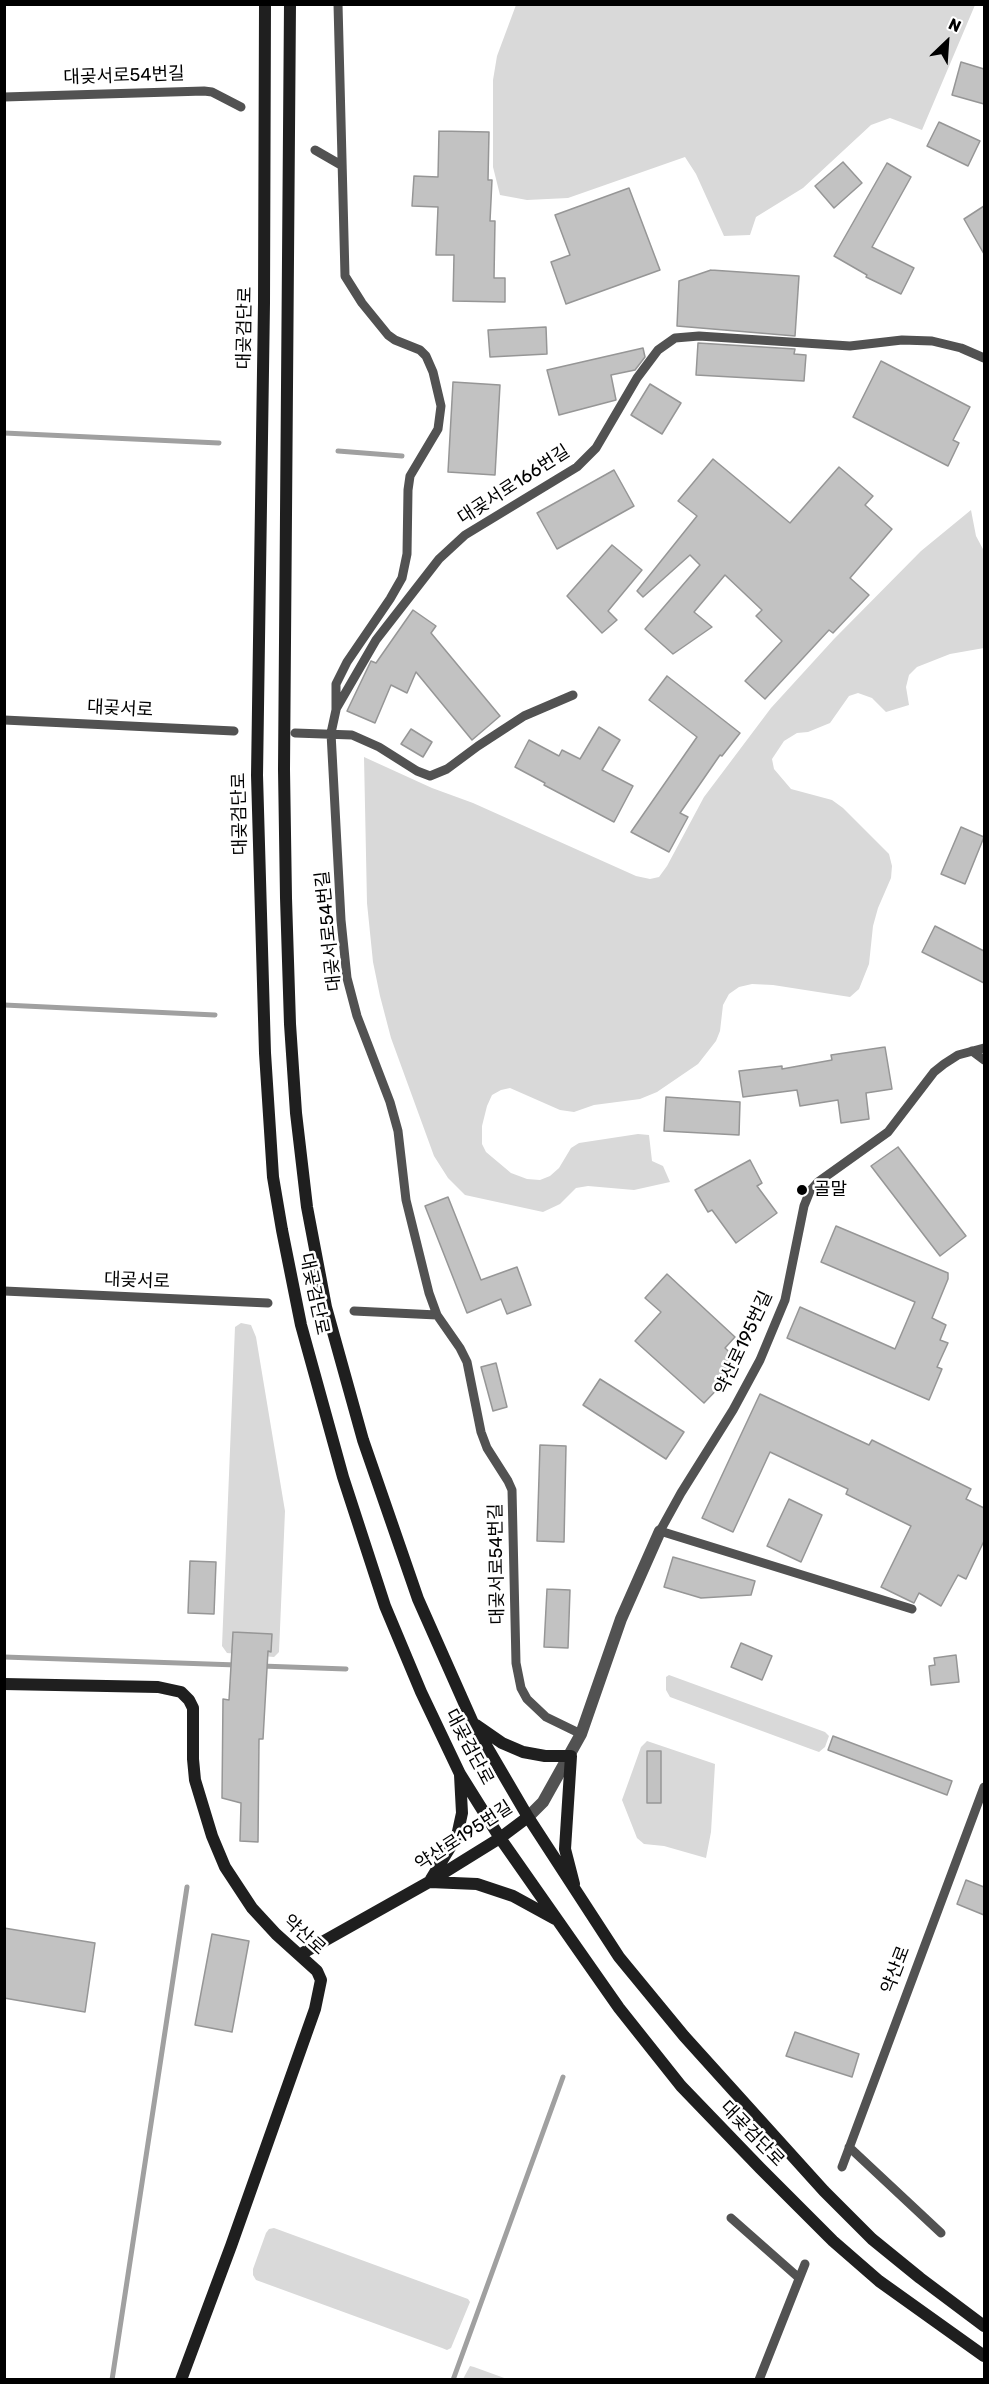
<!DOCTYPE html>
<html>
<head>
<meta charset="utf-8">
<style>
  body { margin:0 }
  #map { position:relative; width:989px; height:2384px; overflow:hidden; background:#fff; font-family:Rubik,sans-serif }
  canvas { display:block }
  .frame { position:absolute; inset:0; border:6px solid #000; pointer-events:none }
  .north { position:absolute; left:917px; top:12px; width:60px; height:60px; -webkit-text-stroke:4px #fff; paint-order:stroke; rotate:25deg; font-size:16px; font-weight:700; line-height:24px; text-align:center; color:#000 }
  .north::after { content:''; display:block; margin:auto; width:21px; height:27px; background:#000; clip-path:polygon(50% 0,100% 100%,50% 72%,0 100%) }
</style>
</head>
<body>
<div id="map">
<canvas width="989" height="2384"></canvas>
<div class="frame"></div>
<div class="north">N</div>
</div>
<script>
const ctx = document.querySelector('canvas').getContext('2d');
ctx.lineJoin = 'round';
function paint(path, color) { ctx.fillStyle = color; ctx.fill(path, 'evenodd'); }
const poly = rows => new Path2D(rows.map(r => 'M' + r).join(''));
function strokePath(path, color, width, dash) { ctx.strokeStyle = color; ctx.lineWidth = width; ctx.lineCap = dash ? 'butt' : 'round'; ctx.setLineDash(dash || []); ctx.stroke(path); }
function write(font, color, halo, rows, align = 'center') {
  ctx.font = font + ' Rubik,"Noto Sans KR",sans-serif'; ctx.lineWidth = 5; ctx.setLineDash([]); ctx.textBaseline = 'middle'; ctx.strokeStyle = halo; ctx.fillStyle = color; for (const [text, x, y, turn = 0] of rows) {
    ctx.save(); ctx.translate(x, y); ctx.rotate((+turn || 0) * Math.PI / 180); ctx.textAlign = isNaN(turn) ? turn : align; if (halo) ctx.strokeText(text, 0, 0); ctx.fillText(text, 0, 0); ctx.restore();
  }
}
paint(poly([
  [516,5,516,4,975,5,922,130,890,118,871,125,803,188,756,217,750,235,724,236,696,174,685,157,568,198,527,200,500,195,493,167,493,80,497,56],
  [971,510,976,536,984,551,984,648,950,654,917,667,909,675,906,687,909,705,886,712,872,698,858,693,849,696,830,723,808,732,797,733,784,741,772,759,774,769,791,789,832,800,843,808,889,854,892,866,891,878,878,908,873,926,869,964,859,989,850,997,773,985,752,984,739,987,729,994,723,1005,720,1031,716,1041,698,1064,657,1092,640,1099,594,1105,574,1112,560,1110,510,1088,501,1090,492,1095,487,1106,482,1126,482,1144,486,1152,511,1173,527,1179,540,1180,550,1176,559,1168,571,1148,579,1143,638,1134,649,1135,652,1161,663,1166,670,1182,634,1190,588,1186,576,1188,560,1204,543,1212,465,1195,448,1178,434,1156,391,1038,380,996,373,962,367,903,364,757,432,788,473,803,636,876,650,879,659,877,667,866,704,797,771,708,834,639,921,551],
  [241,1323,251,1325,256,1337,285,1511,279,1652,274,1657,227,1653,222,1646,235,1327],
  [669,1675,825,1732,829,1736,825,1747,819,1752,808,1748,670,1697,666,1690,666,1677],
  [647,1741,715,1764,711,1832,706,1858,664,1846,644,1844,637,1838,622,1800,641,1747],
  [274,2228,468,2299,470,2302,451,2348,447,2350,442,2348,256,2280,253,2275,253,2269,266,2233,269,2229],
  [470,2366,474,2367,507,2379,463,2379]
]), '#d9d9d9');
strokePath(poly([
  [4,433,219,443],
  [338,451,402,456],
  [4,1005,215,1015],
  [4,1657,237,1665],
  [261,1666,346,1669],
  [112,2380,187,1887],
  [453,2380,563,2077]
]), '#a0a0a0', 5);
const building = poly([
  [961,62,984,69,984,104,952,95,961,62],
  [939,122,980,141,968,166,927,146,939,122],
  [439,131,489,132,488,180,492,180,490,221,495,221,494,278,505,278,505,302,453,301,454,255,436,255,438,207,412,206,414,176,438,177,439,131],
  [843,162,862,183,834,208,815,186,843,162],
  [887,163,911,177,872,247,914,268,901,294,866,277,867,275,834,256,887,163],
  [629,188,660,270,566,304,551,262,570,255,555,215,629,188],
  [984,206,984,254,964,219,984,206],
  [711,270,799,276,795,336,677,326,679,281,711,270],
  [546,327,547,354,490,357,488,330,546,327],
  [698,343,795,349,794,354,806,355,804,381,696,375,698,343],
  [643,348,645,357,635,370,611,375,616,400,559,415,547,370,643,348],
  [881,361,970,407,953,440,959,443,948,466,853,417,881,361],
  [453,382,500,385,495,475,448,472,453,382],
  [650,384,681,403,662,434,631,415,650,384],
  [713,459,790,523,839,467,873,496,865,505,892,529,850,578,869,595,833,633,829,630,765,699,745,681,782,641,756,616,762,610,725,575,694,612,712,627,673,654,645,629,700,565,690,555,643,597,637,591,697,516,678,501,713,459],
  [614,470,634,506,557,549,537,513,614,470],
  [612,545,642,570,608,611,617,620,602,633,567,596,612,545],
  [413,610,436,626,431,633,500,716,472,740,416,672,407,693,391,685,375,723,347,711,371,661,376,663,413,610],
  [667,676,740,733,722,756,720,755,680,813,688,817,669,852,631,832,697,737,649,700,667,676],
  [599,727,620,740,602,770,633,786,614,822,544,785,545,783,515,767,529,740,559,756,562,750,580,759,599,727],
  [411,729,432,742,423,757,401,744,411,729],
  [961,827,984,837,965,884,941,874,961,827],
  [935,926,984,951,984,983,922,952,935,926],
  [885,1047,892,1089,866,1093,869,1119,841,1123,838,1100,800,1106,797,1090,743,1097,739,1071,782,1066,782,1069,832,1060,831,1055,885,1047],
  [666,1097,740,1102,739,1135,664,1131,666,1097],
  [898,1147,966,1236,940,1256,871,1166,898,1147],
  [750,1160,762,1183,757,1186,777,1213,736,1243,712,1210,708,1212,695,1190,750,1160],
  [448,1197,481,1280,517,1267,531,1305,507,1314,501,1299,467,1313,425,1206,448,1197],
  [836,1226,948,1273,948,1279,932,1318,946,1325,940,1340,948,1343,937,1367,942,1369,929,1400,787,1338,800,1307,895,1349,915,1302,821,1262,836,1226],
  [667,1274,735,1337,725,1348,737,1359,721,1375,726,1380,704,1403,635,1341,661,1312,645,1298,667,1274],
  [496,1363,507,1407,493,1411,481,1367,496,1363],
  [600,1379,684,1432,666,1459,583,1405,600,1379],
  [760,1394,869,1445,872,1440,971,1489,966,1499,984,1508,984,1541,966,1579,958,1575,941,1606,919,1593,914,1603,881,1587,911,1526,846,1494,848,1489,770,1452,733,1532,702,1518,760,1394],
  [540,1445,566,1446,564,1542,537,1541,540,1445],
  [789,1499,822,1515,801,1562,767,1546,789,1499],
  [673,1557,755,1581,751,1595,701,1598,664,1587,673,1557],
  [190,1561,216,1562,214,1614,188,1613,190,1561],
  [547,1589,570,1590,568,1648,544,1647,547,1589],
  [233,1632,272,1634,271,1652,268,1651,263,1739,259,1739,258,1842,240,1841,241,1803,222,1798,223,1699,229,1700,233,1632],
  [741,1643,772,1656,762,1680,731,1667,741,1643],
  [956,1655,959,1682,931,1685,929,1666,935,1665,934,1658,956,1655],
  [833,1736,952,1781,947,1795,828,1750,833,1736],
  [647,1751,661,1751,661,1803,647,1803,647,1751],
  [966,1880,984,1887,984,1915,957,1904,966,1880],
  [4,1928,95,1943,85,2012,4,1998,4,1928],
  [212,1934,249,1941,232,2032,195,2025,212,1934],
  [795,2032,859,2054,852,2077,786,2056,795,2032]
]);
paint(building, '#c2c2c2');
strokePath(building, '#969696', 1.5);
strokePath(poly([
  [338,4,345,276,362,303,388,335,395,340,420,350,426,356,433,372,441,406,438,429,410,476,408,490,407,554,402,578,390,599,347,662,336,684,336,710,331,733,341,920,347,978,357,1016,390,1102,398,1131,406,1200,429,1293,437,1315,460,1348,467,1362,481,1432,487,1448,508,1481,512,1490,516,1663,521,1688,527,1699,546,1717,581,1734],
  [4,97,204,91,212,92,241,107],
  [315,150,341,165],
  [336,709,376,640,439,559,465,535,577,467,596,448,637,378,658,350,675,338,699,336,850,346,902,340,932,341,961,348,984,358],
  [4,720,234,731],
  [295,733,352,735,379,747,417,771,430,776,447,769,478,746,524,716,573,695],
  [972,1051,984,1060],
  [4,1291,268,1303],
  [354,1311,437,1315],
  [912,1609,660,1531,681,1493,733,1410,760,1360,785,1300,804,1206,810,1191,818,1182,888,1132,934,1072,944,1064,958,1055,984,1048],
  [849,2147,941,2233],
  [842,2167,984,1787],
  [731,2218,799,2278],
  [759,2380,805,2264]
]), '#525252', 9);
strokePath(poly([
  [528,1817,543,1802,581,1734,621,1619,660,1531]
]), '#525252', 12);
strokePath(poly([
  [265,4,264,303,257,775,265,1053,273,1177,282,1230,301,1325,343,1477,385,1606,421,1692,460,1774,500,1838,619,2008,681,2086,760,2168,833,2241,879,2281,984,2356],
  [290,4,284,769,286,898,290,1024,296,1113,307,1207,326,1307,363,1440,418,1599,473,1723,528,1817,619,1957,684,2036,824,2191,872,2239,920,2278,984,2326],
  [4,1684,158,1687,181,1692,189,1700,193,1708,193,1759,195,1780,212,1836,225,1867,252,1908,276,1934,317,1971,321,1980,315,2009,231,2246,181,2380],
  [476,1725,502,1743,523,1752,545,1756,571,1756,565,1849,574,1884],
  [431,1879,457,1836,462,1813,460,1775],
  [430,1882,477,1884,513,1896,555,1919],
  [301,1954,429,1882,500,1838,528,1817]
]), '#1f1f1f', 12);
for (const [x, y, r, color] of [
  [802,1190,6,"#000"]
]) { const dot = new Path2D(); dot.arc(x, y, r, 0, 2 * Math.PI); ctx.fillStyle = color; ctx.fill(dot); strokePath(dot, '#fff', 2); }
write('18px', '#000', '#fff', [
  ["대곶서로54번길",124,76,-2],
  ["대곶검단로",245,328,-89],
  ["대곶서로166번길",514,485,-33],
  ["대곶서로",120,709,3],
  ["대곶검단로",240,814,-91],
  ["대곶서로54번길",329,931,-96],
  ["대곶서로",137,1281,2],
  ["대곶검단로",314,1294,78],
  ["약산로195번길",744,1343,-65],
  ["대곶서로54번길",497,1564,-91],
  ["대곶검단로",469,1747,62],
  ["약산로195번길",464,1836,-33],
  ["약산로",304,1935,42],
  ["약산로",896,1970,-69],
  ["대곶검단로",752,2134,46]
]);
write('18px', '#000', '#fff', [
  ["골말",814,1190]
], 'left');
</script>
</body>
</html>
